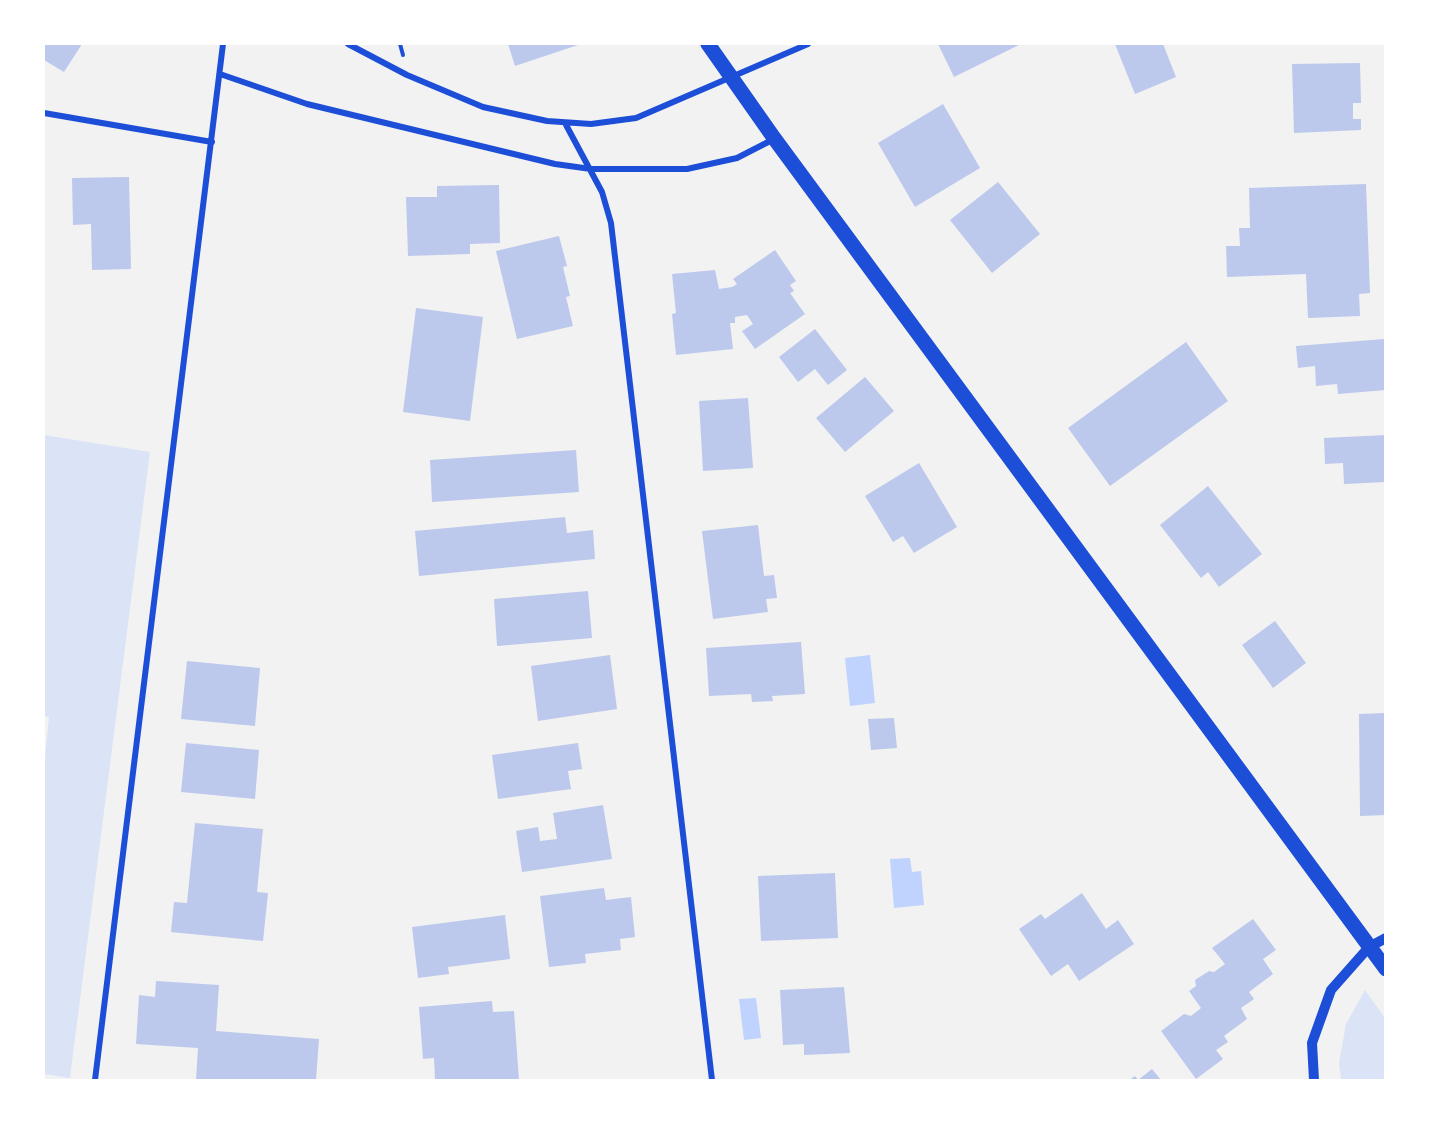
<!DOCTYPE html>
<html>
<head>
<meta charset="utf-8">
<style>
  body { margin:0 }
  #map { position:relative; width:1429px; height:1124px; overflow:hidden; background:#f2f2f2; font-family:"IBM Plex Sans",sans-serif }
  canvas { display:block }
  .frame { position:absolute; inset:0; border:45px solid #fff; pointer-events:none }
</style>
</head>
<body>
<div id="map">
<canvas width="1429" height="1124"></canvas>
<div class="frame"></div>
</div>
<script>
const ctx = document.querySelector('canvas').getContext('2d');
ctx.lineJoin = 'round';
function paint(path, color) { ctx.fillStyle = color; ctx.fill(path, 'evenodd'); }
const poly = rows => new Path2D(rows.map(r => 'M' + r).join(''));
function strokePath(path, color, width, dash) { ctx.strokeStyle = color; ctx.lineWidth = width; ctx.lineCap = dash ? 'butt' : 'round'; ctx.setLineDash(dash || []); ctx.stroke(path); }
paint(poly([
  [44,435,150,452,70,1078,44,1074,44,766,49,717,44,716],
  [1365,990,1385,1018,1385,1080,1341,1080,1339,1063,1346,1024]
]), '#dbe4f7');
paint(poly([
  [870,655,875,703,850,706,845,658],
  [910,858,912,872,921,871,924,905,894,908,890,859],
  [756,998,761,1038,744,1040,739,999]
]), '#bfd3fe');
paint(poly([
  [44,44,82,44,64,72,44,60],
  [508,44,581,44,515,66],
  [938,44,1021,44,954,77],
  [1115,44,1163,44,1176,77,1135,94],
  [1360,63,1361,103,1353,103,1353,119,1361,119,1361,130,1294,133,1292,64],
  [943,104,980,168,915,207,878,143],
  [129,177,131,269,92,270,91,224,73,225,72,178],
  [998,182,1040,234,992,273,950,220],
  [1366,184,1370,293,1359,294,1360,316,1308,318,1306,274,1227,277,1226,246,1240,246,1239,228,1250,228,1249,188],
  [499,185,500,243,470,244,470,254,408,256,406,197,437,197,437,186],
  [559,236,567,266,563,267,570,296,566,297,573,326,517,339,496,251],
  [775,250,796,281,790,285,794,291,790,293,805,314,755,349,742,331,753,324,747,315,735,317,735,323,730,323,733,349,676,355,672,314,676,313,672,274,715,270,719,289,732,287,737,284,733,279],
  [416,308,483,317,470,421,403,412],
  [815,329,847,370,828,385,815,369,798,382,779,357],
  [1384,339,1386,390,1338,394,1337,384,1316,386,1315,366,1298,368,1296,346],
  [1186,342,1228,401,1110,486,1068,428],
  [865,377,894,411,845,452,816,418],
  [748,398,753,468,703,471,699,401],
  [1386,435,1386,482,1344,484,1343,463,1325,464,1324,438],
  [576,450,579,492,432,502,430,460],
  [919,463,957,527,914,553,903,536,893,542,865,496],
  [1208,486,1262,554,1219,587,1208,572,1201,578,1160,525],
  [565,517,567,533,593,530,595,559,419,576,415,531],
  [758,525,764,576,774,575,777,598,766,599,768,612,713,619,702,531],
  [588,591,592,638,497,646,494,599],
  [1275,621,1306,663,1273,688,1242,645],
  [801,642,805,694,772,696,773,701,752,702,751,694,709,696,706,648],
  [610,655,617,709,538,721,531,666],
  [187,661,260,668,255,726,181,719],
  [1386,713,1386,815,1360,816,1359,714],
  [894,718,897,748,871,750,868,719],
  [186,743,259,750,255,799,181,792],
  [578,743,582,769,568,771,571,789,498,799,492,755],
  [603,805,612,859,522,872,516,831,538,827,540,841,557,839,553,813],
  [195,823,263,829,257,892,268,893,263,941,171,932,174,902,187,903],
  [835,873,838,938,761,941,758,876],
  [604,888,606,900,631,897,635,937,620,939,621,950,585,954,586,963,549,967,540,896],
  [1082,893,1106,929,1118,920,1134,944,1079,981,1068,964,1051,976,1019,929,1041,914,1045,919],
  [505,915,510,959,448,967,449,974,418,978,412,927],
  [1253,919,1276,950,1263,959,1273,974,1249,992,1254,999,1241,1008,1247,1019,1224,1036,1228,1042,1216,1050,1223,1059,1196,1079,1161,1031,1184,1014,1191,1016,1201,1008,1189,991,1196,986,1195,980,1209,971,1214,972,1225,964,1212,948],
  [156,981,219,985,216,1031,319,1039,316,1080,196,1080,198,1048,136,1044,139,995,155,997],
  [844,987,850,1053,804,1055,804,1044,783,1045,780,990],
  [492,1001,493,1012,514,1011,519,1080,435,1079,434,1058,423,1059,419,1007],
  [1152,1069,1161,1080,1129,1080,1135,1076,1138,1080]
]), '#bdc9ec');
strokePath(poly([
  [400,44,403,55]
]), '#1d4ed8', 4);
strokePath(poly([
  [348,44,407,75,483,107,547,121,591,124,636,118,808,44],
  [220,74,307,104,555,164,591,169,687,169,737,158,774,139],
  [44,113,212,142],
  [565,123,602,192,611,223,712,1080],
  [95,1080,223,44]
]), '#1d4ed8', 6);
strokePath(poly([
  [1314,1080,1312,1043,1331,990,1369,947,1386,938]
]), '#1d4ed8', 10);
strokePath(poly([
  [708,44,774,138,1386,969]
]), '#1d4ed8', 15);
</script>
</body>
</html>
